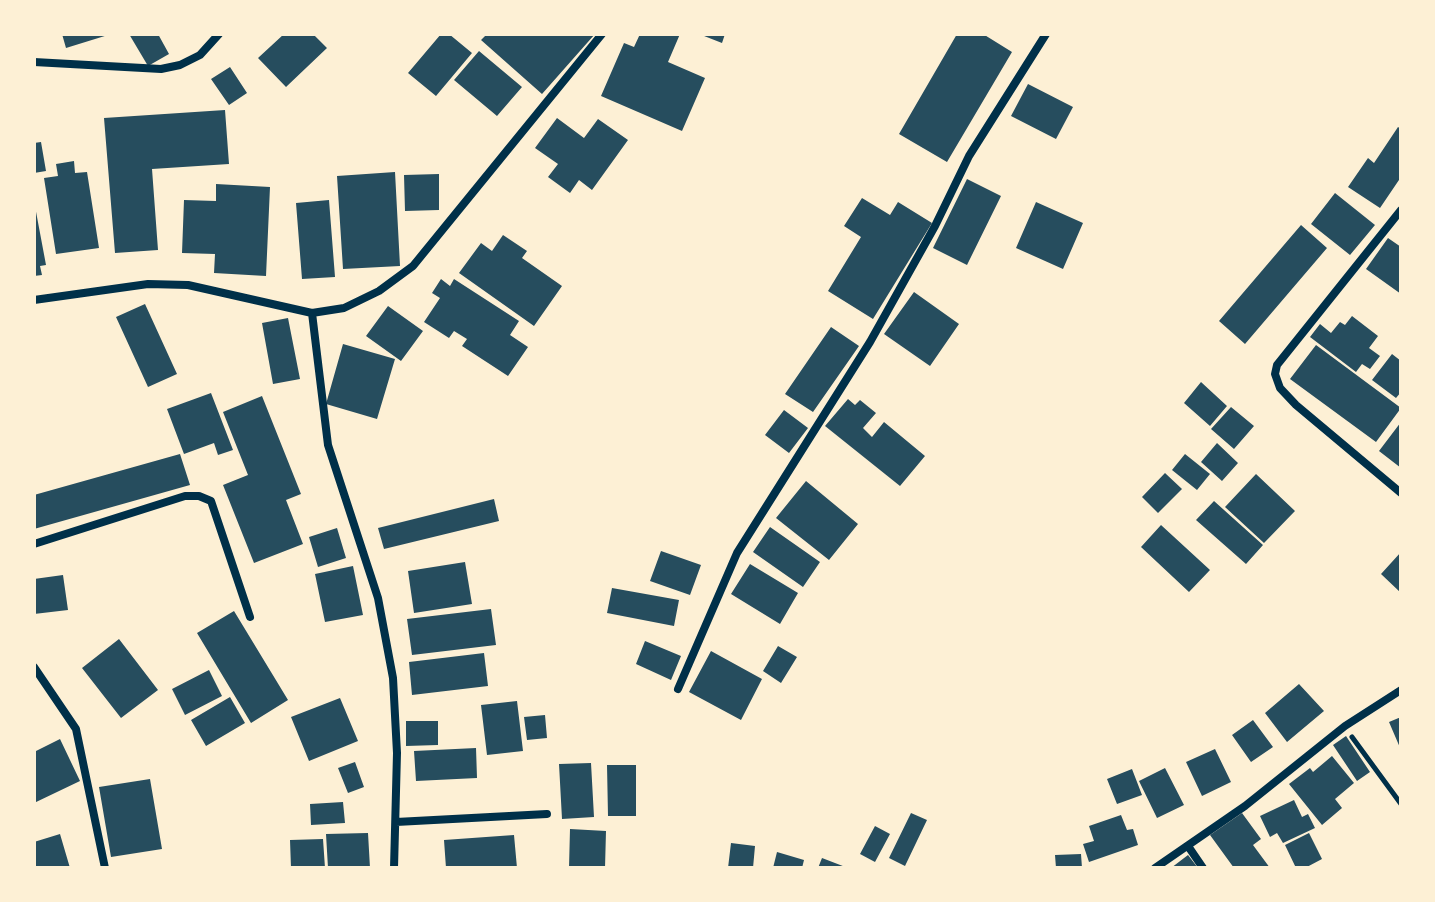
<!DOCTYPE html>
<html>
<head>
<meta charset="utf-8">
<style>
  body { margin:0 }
  #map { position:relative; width:1435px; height:902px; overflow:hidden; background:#fdf0d5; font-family:Ubuntu,sans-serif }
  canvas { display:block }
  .frame { position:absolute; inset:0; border:36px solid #fdf0d5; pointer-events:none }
</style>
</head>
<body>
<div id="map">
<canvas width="1435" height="902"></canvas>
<div class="frame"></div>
</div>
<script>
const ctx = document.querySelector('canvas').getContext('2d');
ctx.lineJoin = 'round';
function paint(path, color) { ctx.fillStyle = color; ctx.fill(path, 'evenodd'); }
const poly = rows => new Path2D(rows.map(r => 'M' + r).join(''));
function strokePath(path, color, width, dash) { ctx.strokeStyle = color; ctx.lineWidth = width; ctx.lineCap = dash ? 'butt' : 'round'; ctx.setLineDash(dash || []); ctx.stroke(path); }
paint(poly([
  [62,34,108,34,108,35,66,48],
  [129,34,158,34,169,54,148,66],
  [284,34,313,34,327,48,286,87,258,58],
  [441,34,449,34,472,53,436,96,408,73],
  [487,34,595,34,542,94,481,40],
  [640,34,680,34,668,62,705,78,682,131,601,96,624,43,634,47],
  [699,34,725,34,722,43],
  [957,34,983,34,1012,52,947,162,899,134],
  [479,51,522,87,497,116,454,80],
  [230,67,247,93,229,105,211,79],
  [1028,84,1073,107,1056,139,1011,116],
  [225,110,229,164,152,169,158,250,115,253,104,118],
  [557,118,584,138,598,119,628,140,592,190,579,180,570,193,548,177,558,164,535,148],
  [1398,127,1401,129,1401,177,1380,208,1348,187,1368,158,1374,163],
  [41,142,46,171,34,173,34,143],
  [74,161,75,173,87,172,99,248,56,254,44,178,58,176,56,164],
  [395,172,400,266,343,269,337,176],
  [439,174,439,210,405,211,404,175],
  [967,179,1001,196,967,265,933,248],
  [216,184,270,187,266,276,214,273,215,254,182,253,184,200,216,201],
  [1335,193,1375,225,1350,255,1311,224],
  [862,198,890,215,898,202,932,223,873,319,828,291,861,237,844,226],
  [329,200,335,277,302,279,296,203],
  [34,201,46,265,40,266,42,275,34,276],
  [1036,202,1083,223,1063,269,1016,248],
  [1301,225,1327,248,1245,344,1219,321],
  [503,235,527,251,522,258,562,286,534,326,459,273,481,243,492,251],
  [1388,238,1401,247,1401,294,1366,269],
  [441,279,450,286,454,279,519,321,510,335,528,347,508,376,462,346,467,339,454,331,449,338,424,322,440,298,432,293],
  [914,292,959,324,930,366,884,334],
  [145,304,177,374,148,387,116,317],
  [388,306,423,331,401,361,366,336],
  [1352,316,1378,336,1369,348,1380,356,1370,369,1362,364,1356,372,1310,337,1320,324,1331,333,1340,322,1345,325],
  [288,318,300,379,273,384,262,323],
  [831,327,859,346,813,412,785,394],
  [343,344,395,359,377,419,326,404],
  [1316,345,1401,408,1376,442,1290,379],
  [1392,354,1401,361,1401,392,1396,398,1372,380],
  [1201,382,1227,406,1210,426,1184,403],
  [211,393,233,450,218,455,214,443,184,454,167,409],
  [262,396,301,494,286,500,303,544,254,563,223,485,248,475,223,412],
  [848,399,855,405,860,400,876,413,863,428,872,437,884,422,925,456,900,486,825,426],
  [1231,407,1254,426,1234,449,1211,429],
  [784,410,808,428,789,453,765,435],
  [1401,422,1401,468,1379,451],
  [1217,443,1238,463,1222,481,1201,462],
  [180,454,190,485,34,529,34,495],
  [1185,454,1210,474,1197,490,1172,470],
  [1165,473,1182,489,1158,513,1142,497],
  [1256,474,1295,511,1264,543,1225,507],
  [806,481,858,524,829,560,776,518],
  [494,499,499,521,384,549,378,528],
  [1214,501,1263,545,1246,564,1196,520],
  [1161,525,1210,570,1189,592,1141,547],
  [770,527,820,562,803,587,753,552],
  [337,528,346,558,318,567,309,537],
  [661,551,701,565,690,595,650,581],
  [1401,552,1401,593,1381,574],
  [465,562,472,604,414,613,408,571],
  [750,564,798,593,780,624,731,594],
  [353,566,363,615,325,622,315,574],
  [63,575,68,610,34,614,34,579],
  [612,588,679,600,674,626,607,613],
  [491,609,496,645,412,655,407,619],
  [234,611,288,700,251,723,197,633],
  [119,639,158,690,121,718,82,668],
  [645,641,681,656,671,680,636,664],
  [778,646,797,657,781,683,763,671],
  [711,651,762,679,741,720,689,692],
  [484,653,488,686,412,695,409,662],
  [209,670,222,696,185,715,172,689],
  [1299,684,1324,711,1287,742,1265,713],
  [230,697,245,723,206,746,191,720],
  [340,698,358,741,309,761,291,717],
  [517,701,523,751,487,755,481,705],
  [545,715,547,738,527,740,524,717],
  [1401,717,1401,750,1389,722],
  [1253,720,1273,747,1251,762,1232,735],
  [406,721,438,721,438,745,406,746],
  [1346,736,1370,772,1357,781,1333,745],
  [60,739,80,781,34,803,34,752],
  [476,748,477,778,416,781,414,751],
  [1215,749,1231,782,1202,796,1186,762],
  [1332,756,1354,783,1335,799,1342,808,1322,825,1289,784,1310,768,1313,772],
  [355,762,364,787,348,793,338,768],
  [591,763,594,817,562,819,559,764],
  [607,765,636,765,636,816,608,816],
  [1165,768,1184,805,1157,818,1139,781],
  [1132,769,1142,795,1117,804,1107,779],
  [150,779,162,849,111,857,99,787],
  [1294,800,1302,817,1308,814,1315,828,1283,843,1277,833,1270,837,1260,816],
  [343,802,345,823,311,825,310,804],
  [911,813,927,820,905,866,889,858],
  [1242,813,1261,839,1253,845,1270,868,1234,868,1210,835],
  [1121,815,1127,830,1133,829,1138,845,1089,862,1083,844,1094,841,1089,826],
  [875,826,890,834,875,862,860,854],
  [570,829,606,831,605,868,569,868],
  [368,833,370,868,328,868,326,834],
  [1309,833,1322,859,1305,868,1296,868,1285,845],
  [60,834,70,868,34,868,34,842],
  [514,835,517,868,446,868,444,840],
  [323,839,325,868,291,868,290,840],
  [731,843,755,846,753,868,728,868],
  [777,852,804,860,802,868,773,868],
  [1081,854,1082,868,1056,868,1055,855],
  [1188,855,1198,868,1171,868],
  [822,858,848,868,818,868]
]), '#264d5e');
strokePath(poly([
  [1352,737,1401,804]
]), '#003049', 5);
strokePath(poly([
  [34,62,161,69,180,65,200,55,219,34],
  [1401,210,1277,365,1275,374,1280,388,1296,405,1401,493],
  [34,300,148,284,188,285,312,313,344,308,379,291,413,266,602,34],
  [312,313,328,445,378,598,393,678,397,753,394,868],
  [34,544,185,496,199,496,211,501,250,617],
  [34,667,76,729,105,868],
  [678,689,737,553,870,342,935,226,969,156,1046,34],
  [396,822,547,814],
  [1188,846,1203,868],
  [1155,868,1245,806,1345,726,1401,690]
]), '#003049', 8);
</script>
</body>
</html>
